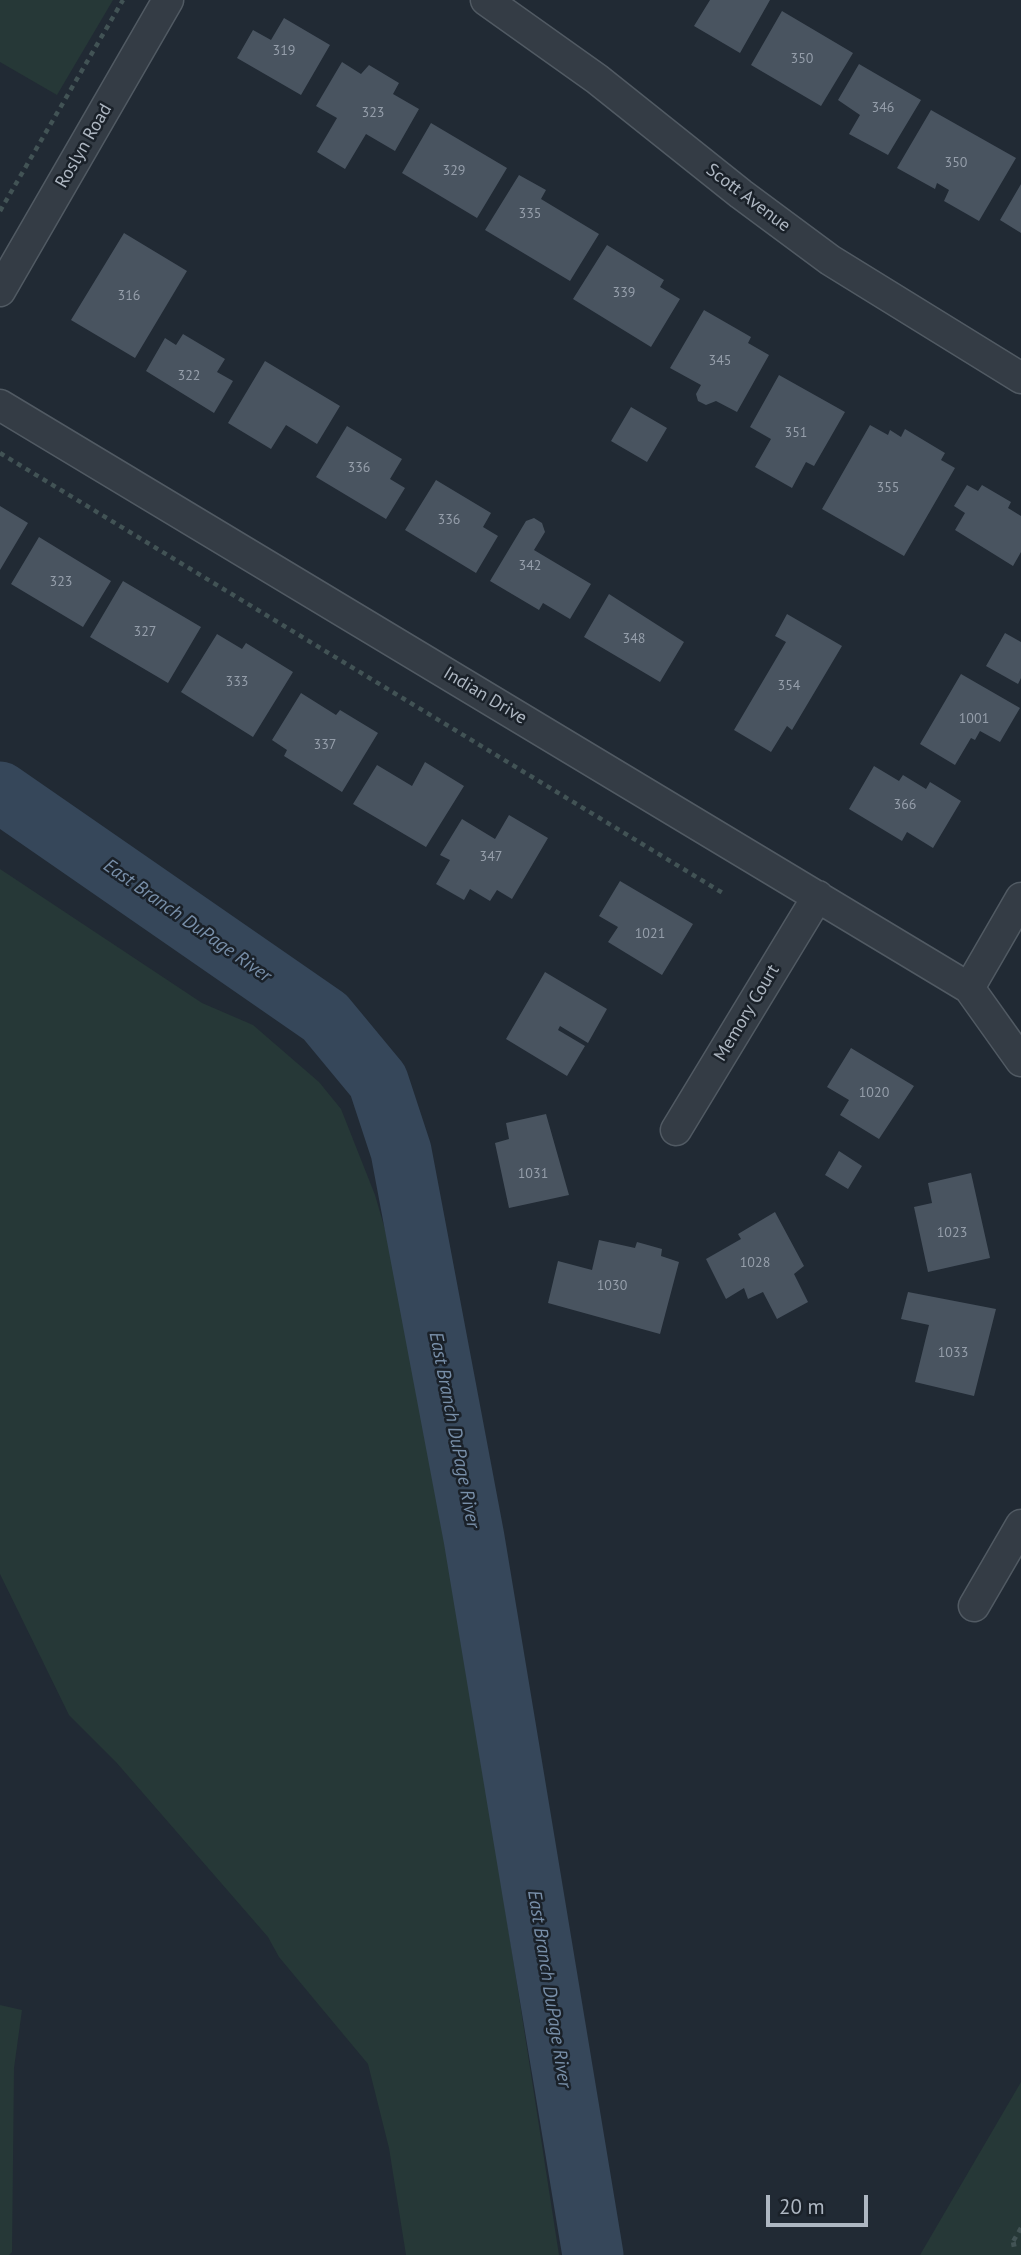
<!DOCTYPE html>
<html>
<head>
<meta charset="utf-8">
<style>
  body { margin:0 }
  #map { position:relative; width:1021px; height:2255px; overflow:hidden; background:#212a34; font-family:"PT Sans",sans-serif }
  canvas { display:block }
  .scale { position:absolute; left:766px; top:2195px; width:102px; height:32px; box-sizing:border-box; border:4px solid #aeb7c2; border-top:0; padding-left:9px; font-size:21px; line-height:24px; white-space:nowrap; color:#aeb7c2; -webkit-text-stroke:5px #1a2129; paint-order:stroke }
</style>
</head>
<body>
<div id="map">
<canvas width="1021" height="2255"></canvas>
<div class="scale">20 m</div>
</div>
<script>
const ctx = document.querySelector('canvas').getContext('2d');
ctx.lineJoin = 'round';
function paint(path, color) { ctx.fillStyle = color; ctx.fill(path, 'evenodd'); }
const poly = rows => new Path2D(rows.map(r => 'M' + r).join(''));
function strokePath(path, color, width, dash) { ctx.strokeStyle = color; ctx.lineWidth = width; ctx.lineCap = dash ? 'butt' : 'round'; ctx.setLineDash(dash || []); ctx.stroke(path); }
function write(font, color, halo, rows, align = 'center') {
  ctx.font = font + ' "PT Sans",sans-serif'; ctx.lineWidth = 5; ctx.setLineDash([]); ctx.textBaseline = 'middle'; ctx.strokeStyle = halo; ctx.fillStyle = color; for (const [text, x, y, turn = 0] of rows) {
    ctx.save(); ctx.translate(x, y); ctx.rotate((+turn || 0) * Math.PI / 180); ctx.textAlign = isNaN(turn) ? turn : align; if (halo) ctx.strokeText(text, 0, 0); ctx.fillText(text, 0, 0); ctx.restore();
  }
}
paint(poly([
  [0,0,113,0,57,95,0,62],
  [0,869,202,1003,253,1025,319,1082,341,1109,375,1195,394,1260,434,1448,559,2255,406,2255,389,2148,368,2064,279,1957,268,1937,116,1762,69,1715,0,1574],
  [0,2005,22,2010,14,2068,12,2252,9,2255,0,2255],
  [1021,2082,1021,2255,920,2255]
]), '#263837');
strokePath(poly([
  [0,792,325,1017,378,1081,401,1151,474,1538,593,2255]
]), '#36475a', 61);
paint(poly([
  [710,0,770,0,740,53,694,26],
  [782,11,853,53,821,106,751,65],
  [284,18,330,45,301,95,237,58,253,30,271,40],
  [342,62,361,74,369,65,399,83,393,94,419,109,395,151,366,134,345,169,317,152,337,118,316,106],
  [859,64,921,100,888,155,849,134,860,115,838,100],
  [931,110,1016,158,979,221,944,201,949,190,937,183,935,189,897,168],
  [431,123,507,168,477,218,402,173],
  [519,175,546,190,541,199,599,234,570,281,485,230],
  [1021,184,1021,233,1000,220],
  [124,233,187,271,135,358,71,320],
  [607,245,664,280,660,287,680,299,651,347,573,299],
  [704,310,751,337,748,343,769,355,737,412,716,401,706,405,698,401,696,394,701,385,670,368],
  [183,334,225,359,217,372,233,381,214,413,146,371,165,338,176,345],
  [265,361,340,406,317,444,286,425,271,449,228,423],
  [779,375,845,412,814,466,806,462,792,488,755,467,771,439,750,427],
  [631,407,667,428,647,462,611,441],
  [870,425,888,435,890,430,901,437,905,429,945,453,941,460,955,468,904,556,822,509],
  [347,426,402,459,390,479,405,488,386,519,316,477],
  [436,480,491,513,483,527,498,536,476,573,405,530],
  [967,485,978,491,982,485,1011,502,1008,508,1021,516,1021,552,1013,566,955,530,965,513,954,506],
  [0,506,28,523,0,570],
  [534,518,542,523,545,532,534,550,591,584,570,619,543,603,539,610,490,581,526,521],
  [39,537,111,581,83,627,11,584],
  [123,581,201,627,168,683,90,637],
  [609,594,684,642,660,682,584,637],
  [787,614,842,646,792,730,787,726,771,752,734,730,786,642,775,636],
  [1005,633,1021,642,1021,678,1018,684,986,666],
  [217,634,242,649,246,643,293,672,253,737,181,692],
  [961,674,1020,708,1000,742,980,731,975,740,971,738,955,765,920,744],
  [301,693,336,715,340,710,378,733,342,792,284,756,287,750,272,740],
  [425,762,464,786,426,847,353,804,377,765,412,786],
  [874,766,899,781,903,775,926,789,930,782,961,801,933,848,907,832,902,841,849,809],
  [509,815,548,838,512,899,497,890,490,901,470,889,464,900,436,884,450,860,440,855,462,819,495,839],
  [620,881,693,924,662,975,608,942,618,927,599,916],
  [545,972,607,1009,588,1043,560,1026,558,1030,585,1046,567,1076,506,1039],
  [851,1048,914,1086,879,1139,840,1115,849,1100,827,1087],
  [546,1114,569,1195,509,1208,495,1143,509,1139,506,1123],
  [839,1151,862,1166,848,1189,825,1175],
  [971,1173,990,1258,928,1272,914,1207,932,1203,928,1183],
  [775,1212,804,1266,794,1274,808,1302,777,1319,763,1292,748,1299,744,1288,726,1299,706,1259,741,1239,738,1234],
  [599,1240,635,1248,637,1242,662,1249,661,1256,679,1262,660,1334,548,1303,558,1261,592,1270],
  [908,1292,996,1309,974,1396,915,1382,929,1325,901,1319]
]), '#495460');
const street = poly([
  [486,0,597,79,741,194,830,260,1021,378],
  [0,291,168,0],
  [0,405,969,988,1021,1061],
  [969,988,1021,898],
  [676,1130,818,896],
  [974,1606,1021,1525]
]);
strokePath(street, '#515a63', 33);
strokePath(poly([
  [0,211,123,0],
  [0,453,726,895],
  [1021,2228,1011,2245,1021,2243]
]), '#425355', 4.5, [5, 5]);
strokePath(street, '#343c45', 30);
write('14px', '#959eaa', null, [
  ["319",284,51],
  ["350",802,59],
  ["346",883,108],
  ["323",373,113],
  ["350",956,163],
  ["329",454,171],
  ["335",530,214],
  ["339",624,293],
  ["316",129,296],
  ["345",720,361],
  ["322",189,376],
  ["351",796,433],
  ["336",359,468],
  ["355",888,488],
  ["336",449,520],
  ["342",530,566],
  ["323",61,582],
  ["327",145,632],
  ["348",634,639],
  ["333",237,682],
  ["354",789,686],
  ["1001",974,719],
  ["337",325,745],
  ["366",905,805],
  ["347",491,857],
  ["1021",650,934],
  ["1020",874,1093],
  ["1031",533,1174],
  ["1023",952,1233],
  ["1028",755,1263],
  ["1030",612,1286],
  ["1033",953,1353]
]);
write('18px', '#aeb7c2', '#1a2129', [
  ["Roslyn Road",84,146,-60],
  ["Scott Avenue",748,198,37],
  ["Indian Drive",485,696,31],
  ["Memory Court",747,1013,-59]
]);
write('italic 19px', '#788fa9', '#1a2129', [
  ["East Branch DuPage River",187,921,35],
  ["East Branch DuPage River",454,1430,79],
  ["East Branch DuPage River",549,1989,81]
]);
</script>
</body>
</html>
